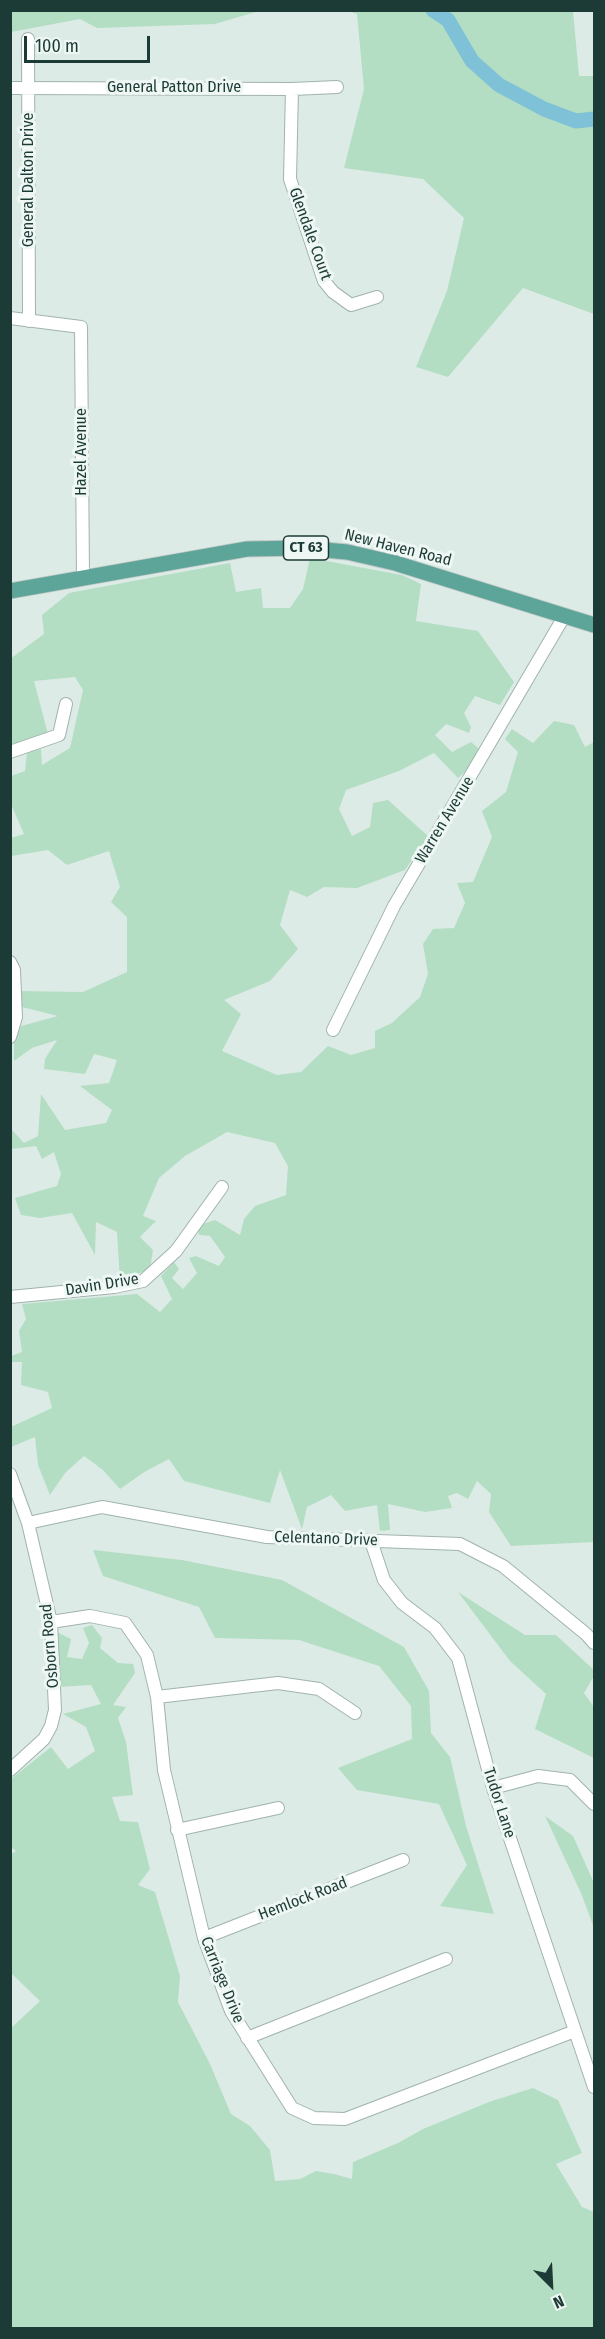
<!DOCTYPE html>
<html>
<head>
<meta charset="utf-8">
<style>
  body { margin:0 }
  #map { position:relative; width:605px; height:2339px; overflow:hidden; background:#ddebe6; font-family:"Fira Sans Condensed",sans-serif }
  canvas { display:block }
  .frame { position:absolute; inset:0; border:12px solid #1d3b36; pointer-events:none }
  .north { position:absolute; left:521px; top:2255px; width:60px; height:60px; -webkit-text-stroke:4px #eef7f3; paint-order:stroke; rotate:156deg; font-size:16px; font-weight:700; line-height:24px; text-align:center; color:#1d3b36 }
  .north::after { content:''; display:block; margin:auto; width:21px; height:27px; background:#1d3b36; clip-path:polygon(50% 0,100% 100%,50% 72%,0 100%) }
  .scale { position:absolute; left:24px; top:36px; width:126px; height:27px; box-sizing:border-box; border:3px solid #1d3b36; border-top:0; padding-left:8px; font-size:18px; line-height:21px; white-space:nowrap; color:#1d3b36; -webkit-text-stroke:4px #eef7f3; paint-order:stroke }
</style>
</head>
<body>
<div id="map">
<canvas width="605" height="2339"></canvas>
<div class="frame"></div>
<div class="north">N</div>
<div class="scale">100 m</div>
</div>
<script>
const ctx = document.querySelector('canvas').getContext('2d');
ctx.lineJoin = 'round';
function paint(path, color) { ctx.fillStyle = color; ctx.fill(path, 'evenodd'); }
const poly = rows => new Path2D(rows.map(r => 'M' + r).join(''));
function strokePath(path, color, width, dash) { ctx.strokeStyle = color; ctx.lineWidth = width; ctx.lineCap = dash ? 'butt' : 'round'; ctx.setLineDash(dash || []); ctx.stroke(path); }
function write(font, color, halo, rows, align = 'center') {
  ctx.font = font + ' "Fira Sans Condensed",sans-serif'; ctx.lineWidth = 6; ctx.setLineDash([]); ctx.textBaseline = 'middle'; ctx.strokeStyle = halo; ctx.fillStyle = color; for (const [text, x, y, turn = 0] of rows) {
    ctx.save(); ctx.translate(x, y); ctx.rotate((+turn || 0) * Math.PI / 180); ctx.textAlign = isNaN(turn) ? turn : align; if (halo) ctx.strokeText(text, 0, 0); ctx.fillText(text, 0, 0); ctx.restore();
  }
}
paint(poly([
  [11,10,259,10,259,11,215,24,97,28,80,19,11,32],
  [348,11,573,11,579,76,594,76,594,314,523,288,448,377,416,367,447,291,464,218,423,179,344,168,364,89,357,14],
  [310,558,402,575,421,584,416,621,478,631,514,682,500,705,475,696,464,713,471,727,469,733,446,724,435,735,452,752,471,742,484,753,458,778,434,753,399,771,346,790,339,809,352,836,370,827,373,803,388,800,428,836,405,870,357,888,324,887,307,897,290,890,280,925,298,949,270,981,224,1000,241,1014,222,1051,277,1075,301,1072,328,1046,351,1055,375,1048,375,1031,392,1023,420,997,428,974,423,944,433,929,454,928,465,903,457,883,473,882,492,837,482,811,506,792,518,752,505,739,512,729,533,743,554,721,574,725,585,747,594,742,594,1542,511,1546,489,1512,491,1494,477,1481,468,1499,457,1493,448,1496,452,1508,425,1512,388,1504,390,1530,380,1531,377,1505,345,1511,331,1495,307,1507,302,1529,280,1470,270,1503,184,1481,169,1459,146,1471,120,1489,103,1470,84,1456,65,1473,50,1495,38,1465,35,1437,11,1447,11,1427,52,1408,48,1392,21,1385,22,1362,11,1362,11,1356,22,1352,19,1331,26,1319,22,1304,137,1294,160,1312,172,1299,161,1276,174,1262,179,1269,172,1278,183,1289,197,1273,189,1258,196,1256,219,1266,225,1257,210,1236,199,1235,197,1226,215,1220,240,1235,244,1219,255,1206,286,1195,288,1166,275,1143,227,1132,185,1156,159,1178,143,1216,156,1221,140,1237,153,1250,150,1269,120,1281,117,1232,96,1222,95,1255,72,1213,40,1218,21,1215,15,1198,57,1186,61,1174,54,1152,42,1159,36,1146,11,1149,11,1129,24,1143,38,1136,41,1094,65,1130,106,1123,112,1110,80,1086,109,1083,117,1060,94,1054,85,1074,44,1069,45,1059,57,1040,32,1048,14,1061,14,1041,21,1026,58,1016,22,1007,18,991,83,992,127,972,127,917,111,902,120,887,109,851,67,865,48,850,11,856,11,838,24,834,11,804,11,776,25,771,27,752,41,749,42,765,70,748,83,690,75,677,34,681,49,738,11,744,10,659,44,634,42,615,69,593,230,563,236,592,261,588,263,608,290,608,303,589],
  [93,1550,182,1560,282,1580,404,1647,429,1691,431,1733,450,1757,466,1826,494,1914,440,1906,467,1865,439,1804,357,1790,338,1768,412,1739,411,1706,379,1666,299,1640,215,1638,199,1607,103,1576],
  [458,1592,525,1635,556,1635,594,1670,594,1676,584,1693,594,1707,594,1758,535,1729,546,1694,510,1661],
  [92,1625,102,1638,100,1648,118,1663,133,1664,135,1673,113,1705,126,1707,118,1718,126,1742,133,1795,112,1797,120,1821,138,1822,150,1869,138,1885,155,1892,180,1976,178,2002,210,2064,231,2114,250,2126,270,2150,275,2181,300,2179,316,2171,334,2174,352,2179,353,2162,398,2143,423,2129,489,2102,533,2088,558,2100,582,2153,556,2164,582,2207,594,2212,594,2328,11,2328,10,2029,40,2001,11,1973,10,1855,16,1851,11,1847,11,1779,51,1747,68,1769,95,1751,86,1727,63,1714,101,1704,91,1685,58,1687,57,1632,71,1639,67,1657,82,1659,89,1643,83,1628],
  [545,1816,573,1836,594,1883,594,1928,581,1893]
]), '#b3dec3');
strokePath(poly([
  [433,10,448,20,472,61,499,85,544,109,576,121,594,119]
]), '#7fc1d6', 15);
const minor = poly([
  [28,39,29,321],
  [10,88,292,89,337,87],
  [292,89,290,179,324,281,333,292,351,305,377,297],
  [10,318,81,327,83,578],
  [10,752,59,735,66,704],
  [10,962,14,970,16,1017,10,1037],
  [333,1030,394,906,565,615],
  [10,1297,114,1287,143,1281,176,1251,222,1187],
  [10,1474,28,1523,51,1622,55,1710,51,1726,44,1739,10,1770],
  [28,1523,102,1507,267,1537,460,1544,503,1566,586,1634,594,1643],
  [371,1541,384,1580,402,1603,435,1628,458,1658,493,1788,594,2087],
  [51,1622,90,1616,125,1623,147,1655,157,1697,164,1770,204,1938,231,2011,292,2108,314,2118,345,2119,575,2031],
  [157,1697,278,1683,319,1689,355,1713],
  [493,1788,538,1776,570,1780,594,1804],
  [177,1830,278,1808],
  [204,1938,403,1860],
  [247,2038,446,1959]
]);
const major = poly([
  [10,591,247,549,303,548,347,552,395,563,594,625]
]);
strokePath(minor, '#a0b3ae', 14);
strokePath(major, '#c0c8c7', 17);
strokePath(minor, '#fff', 12);
strokePath(major, '#5da598', 15);
for (const [x, y, w] of [
  [306,548,45]
]) { const box = new Path2D(); box.roundRect(x - w / 2, y - 12, w, 24, 4.5); ctx.fillStyle = '#eef7f3'; ctx.fill(box); strokePath(box, '#1d3b36', 1.5); }
write('bold 15px', '#1d3b36', null, [
  ["CT 63",306,548]
]);
write('16px', '#1d3b36', '#eef7f3', [
  ["General Patton Drive",174,88],
  ["General Dalton Drive",29,180,-90],
  ["Glendale Court",310,234,70],
  ["Hazel Avenue",82,452,-90],
  ["New Haven Road",398,548,14],
  ["Warren Avenue",445,820,-59],
  ["Davin Drive",102,1285,-9],
  ["Celentano Drive",326,1539,2],
  ["Osborn Road",50,1646,-95],
  ["Tudor Lane",499,1803,72],
  ["Hemlock Road",303,1899,-21],
  ["Carriage Drive",222,1980,68]
]);
</script>
</body>
</html>
